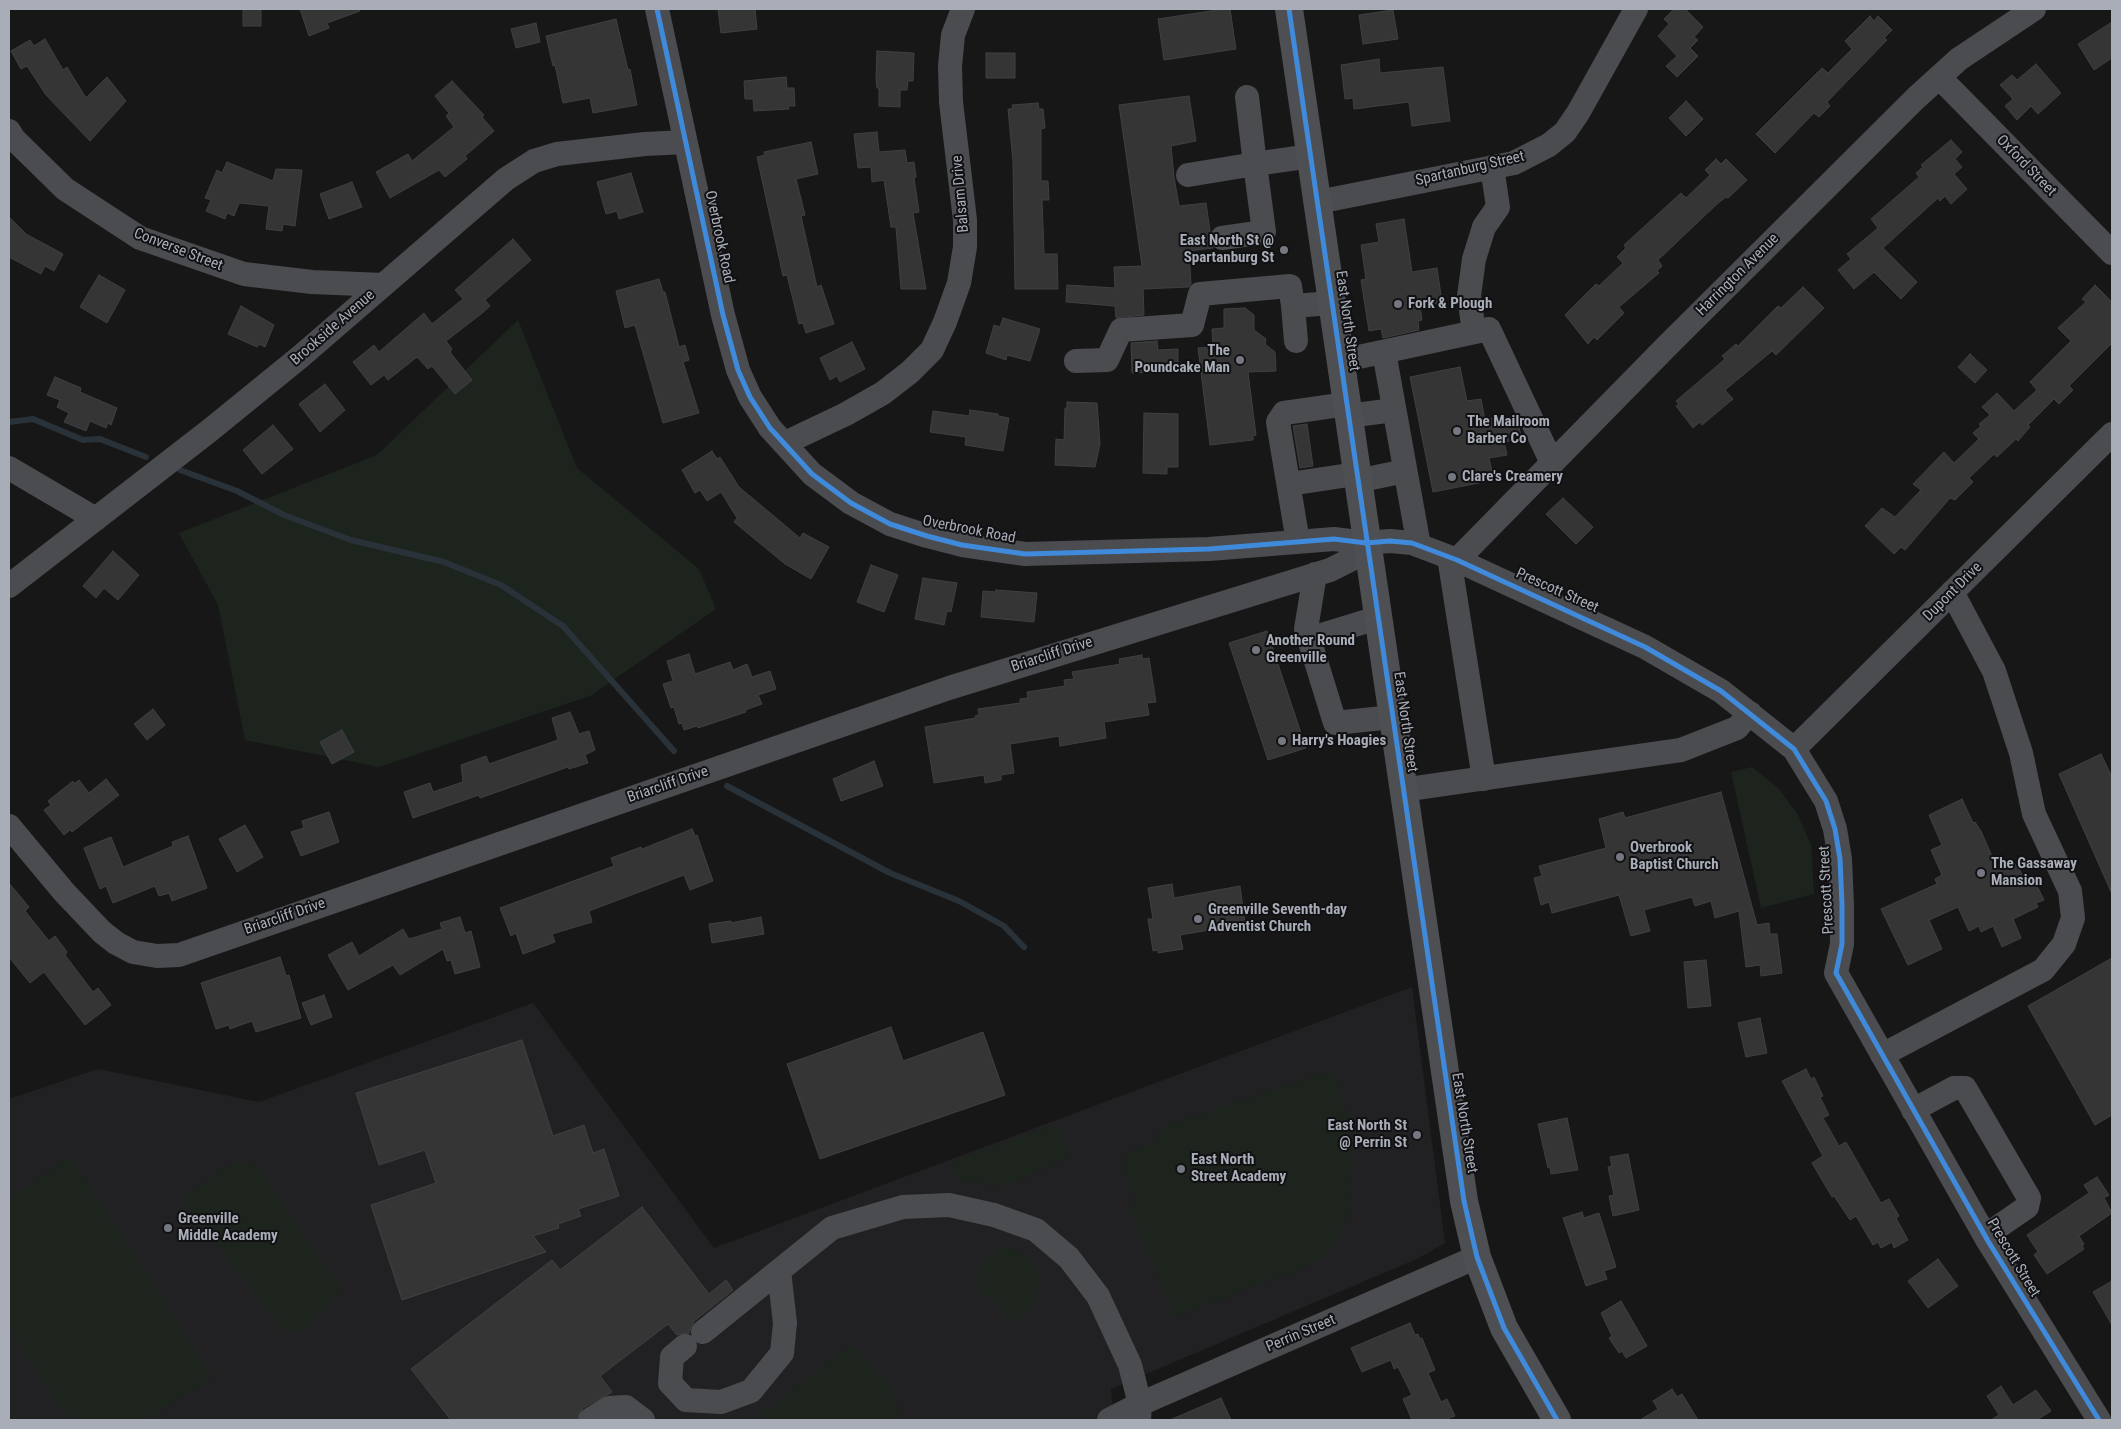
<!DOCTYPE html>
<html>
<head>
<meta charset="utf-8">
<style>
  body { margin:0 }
  #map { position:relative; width:2121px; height:1429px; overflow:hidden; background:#171717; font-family:"Roboto Condensed",sans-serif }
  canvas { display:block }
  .frame { position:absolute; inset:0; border:10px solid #a8adb8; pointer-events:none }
</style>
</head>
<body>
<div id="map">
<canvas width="2121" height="1429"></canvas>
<div class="frame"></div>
</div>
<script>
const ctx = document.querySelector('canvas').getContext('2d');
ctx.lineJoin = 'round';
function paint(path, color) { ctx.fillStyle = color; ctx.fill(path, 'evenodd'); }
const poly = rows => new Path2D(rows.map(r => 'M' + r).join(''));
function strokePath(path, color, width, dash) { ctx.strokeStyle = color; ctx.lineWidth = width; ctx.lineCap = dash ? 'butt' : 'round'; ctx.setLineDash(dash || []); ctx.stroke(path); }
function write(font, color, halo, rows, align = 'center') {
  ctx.font = font + ' "Roboto Condensed",sans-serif'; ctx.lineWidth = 4; ctx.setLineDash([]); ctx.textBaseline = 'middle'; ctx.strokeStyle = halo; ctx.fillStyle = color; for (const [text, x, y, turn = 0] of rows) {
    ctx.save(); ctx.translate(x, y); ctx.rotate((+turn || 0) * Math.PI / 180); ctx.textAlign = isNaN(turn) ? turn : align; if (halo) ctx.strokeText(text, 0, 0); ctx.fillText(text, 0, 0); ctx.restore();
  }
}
paint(poly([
  [1412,987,1445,1243,1419,1258,1111,1389,1114,1420,9,1419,9,1099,98,1069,259,1102,533,1003,714,1248]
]), '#212123');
paint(poly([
  [518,320,577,468,699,569,716,609,590,696,379,767,245,740,218,605,179,533,377,455],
  [1752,767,1779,789,1798,815,1811,845,1814,894,1761,908,1731,772],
  [1333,1069,1349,1122,1353,1164,1346,1221,1338,1241,1326,1255,1312,1264,1175,1317,1129,1207,1136,1202,1125,1174,1126,1153,1158,1140,1159,1128],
  [1058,1123,1069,1157,1015,1182,997,1186,960,1180,955,1176,951,1162],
  [70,1157,213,1377,147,1420,69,1420,9,1328,9,1197],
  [234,1161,256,1165,340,1286,338,1294,300,1332,284,1332,188,1208,188,1194],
  [1001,1248,1009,1248,1023,1254,1039,1272,1042,1280,1032,1304,1022,1319,1016,1322,1007,1319,996,1304,981,1293,975,1282,978,1270,988,1258],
  [852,1345,891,1389,898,1406,899,1420,761,1420,758,1417]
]), '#1d241e');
strokePath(poly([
  [9,422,33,419,83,440,100,439,146,457],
  [180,470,237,491,284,515,351,540,444,562,501,585,563,626,674,751],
  [727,786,890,873,959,901,1004,926,1024,947]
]), '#2a3239', 6);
const building = poly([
  [243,9,261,9,261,26,243,26,243,9],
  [300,9,359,9,360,11,327,23,329,28,309,36,300,9],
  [718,9,755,9,757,29,721,33,718,9],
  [1224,9,1230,9,1236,49,1164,60,1158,19,1224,9],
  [1674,9,1685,9,1703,27,1694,37,1698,40,1690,48,1698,56,1677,77,1666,66,1677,56,1658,36,1669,24,1664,19,1674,9],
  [1393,10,1398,39,1363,44,1359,15,1393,10],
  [1870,16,1874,21,1878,16,1892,30,1884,38,1887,40,1827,102,1830,106,1819,117,1814,113,1775,153,1756,134,1822,68,1828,73,1852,49,1845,41,1870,16],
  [616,19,628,70,630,69,637,105,593,113,590,98,563,103,555,65,553,66,546,36,616,19],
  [2112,22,2112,58,2094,70,2078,44,2112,22],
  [536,23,540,42,516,48,511,29,536,23],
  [45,39,63,70,67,67,86,98,107,77,126,101,90,141,46,95,27,66,21,69,11,51,30,40,34,46,45,39],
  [877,51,914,53,913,81,908,81,907,90,900,90,900,107,879,106,879,88,877,88,876,79,877,51],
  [986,53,1015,53,1015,78,986,78,986,53],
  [1379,59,1380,73,1443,67,1450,121,1412,126,1409,102,1354,109,1353,98,1345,99,1341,65,1379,59],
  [2036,64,2061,93,2038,114,2031,106,2017,120,2005,106,2013,99,2000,85,2012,75,2017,80,2036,64],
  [786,77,787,88,794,88,795,106,788,106,789,109,754,111,753,99,745,99,744,81,786,77],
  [452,81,484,115,482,117,494,131,465,156,467,159,445,177,439,170,390,198,376,172,408,154,412,161,454,127,446,116,449,113,435,96,452,81],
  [1189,96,1196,141,1171,146,1174,177,1179,206,1206,203,1210,231,1208,239,1213,248,1189,251,1191,284,1189,287,1143,289,1144,315,1116,318,1115,306,1066,302,1067,285,1115,288,1114,267,1142,266,1119,105,1189,96],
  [1686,101,1703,119,1686,136,1669,118,1686,101],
  [1038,103,1039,109,1043,109,1045,128,1041,129,1041,181,1048,181,1049,200,1042,200,1044,254,1057,254,1058,289,1015,289,1013,162,1008,109,1013,109,1012,105,1038,103],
  [877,132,879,152,905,150,907,163,914,162,916,177,914,178,919,212,913,213,926,289,901,289,896,227,891,227,884,180,872,182,871,167,858,168,854,134,877,132],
  [1951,140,1962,152,1955,159,1962,167,1954,174,1967,189,1951,204,1945,196,1940,201,1938,198,1883,248,1917,282,1901,299,1874,272,1854,289,1838,270,1851,259,1847,254,1878,228,1871,219,1919,177,1916,173,1923,167,1921,165,1951,140],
  [811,142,818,174,796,179,805,215,801,216,817,287,821,285,834,324,806,333,803,323,799,324,787,275,783,276,757,157,765,155,764,152,811,142],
  [1716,159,1721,164,1726,159,1747,180,1728,198,1726,197,1717,204,1658,260,1662,266,1657,271,1659,273,1619,307,1624,313,1597,340,1594,337,1588,344,1565,315,1596,284,1599,286,1623,263,1617,257,1626,248,1624,245,1681,193,1686,198,1710,175,1705,170,1716,159],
  [227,162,273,181,276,169,302,170,295,226,283,224,282,231,266,229,269,206,239,203,234,216,227,213,225,219,206,211,211,200,205,198,217,170,222,173,227,162],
  [631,173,643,212,619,219,617,211,606,214,597,182,631,173],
  [352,182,362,207,329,219,320,194,352,182],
  [9,217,26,234,63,254,54,271,45,266,41,274,9,257,9,217],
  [1404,219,1412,272,1437,268,1442,302,1420,306,1422,320,1418,321,1419,330,1383,338,1381,329,1369,331,1361,280,1366,279,1361,245,1379,242,1376,224,1404,219],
  [513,239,531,260,485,300,490,306,481,314,446,341,452,349,450,352,472,380,455,394,432,366,428,369,417,357,388,380,384,375,371,385,353,362,374,345,379,352,424,313,432,324,463,299,455,290,513,239],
  [99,275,125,290,107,323,80,307,99,275],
  [659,279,663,292,665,292,679,347,685,345,689,360,683,362,699,413,663,423,635,325,625,328,616,291,659,279],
  [2095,285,2112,302,2112,343,2069,386,2073,390,2059,404,2054,399,2028,425,2030,427,2018,441,2016,439,1997,457,1994,454,1969,478,1973,482,1955,500,1950,498,1905,550,1901,547,1894,554,1865,526,1882,508,1895,517,1921,490,1913,484,1944,452,1954,463,1979,439,1973,433,1981,426,1979,424,1990,415,1982,407,1997,393,2014,411,2037,390,2030,382,2071,341,2058,328,2086,302,2082,299,2095,285],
  [1803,287,1824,308,1776,355,1772,351,1725,390,1733,399,1702,425,1700,422,1693,428,1676,406,1679,404,1676,401,1725,359,1722,356,1736,344,1738,346,1778,306,1781,308,1803,287],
  [241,306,274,325,265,347,259,344,257,347,228,334,241,306],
  [1245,308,1254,315,1254,330,1266,339,1265,344,1275,352,1276,371,1248,372,1256,435,1253,436,1253,440,1210,445,1198,348,1213,347,1212,329,1224,328,1224,309,1245,308],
  [1003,318,1040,329,1030,361,1007,355,1006,360,986,353,994,325,1000,327,1003,318],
  [1157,341,1158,350,1178,349,1178,371,1132,373,1131,343,1157,341],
  [852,342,865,369,840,382,837,376,830,380,820,358,852,342],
  [1970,354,1987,370,1975,383,1958,367,1970,354],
  [1460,367,1467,401,1481,399,1485,420,1499,417,1501,423,1517,420,1522,439,1504,442,1507,455,1489,458,1494,480,1433,492,1410,377,1460,367],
  [55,377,81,388,80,392,117,408,111,425,108,423,106,428,90,421,86,431,64,422,69,413,57,407,60,400,47,395,55,377],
  [325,384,345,410,320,432,299,404,325,384],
  [1067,402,1097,403,1100,444,1095,467,1055,465,1056,439,1064,440,1065,408,1067,408,1067,402],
  [970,410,998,414,998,416,1009,418,1003,451,965,445,966,437,930,432,933,411,969,416,970,410],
  [1144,413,1178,414,1178,467,1167,467,1167,474,1143,473,1144,413],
  [1307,424,1313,466,1300,468,1293,426,1307,424],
  [273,425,293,449,262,474,243,450,273,425],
  [712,451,717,459,720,457,739,487,800,538,803,533,829,547,811,579,785,564,734,522,737,518,721,492,707,501,700,490,695,493,682,470,712,451],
  [1563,498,1593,527,1576,544,1546,514,1563,498],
  [113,551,139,575,118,600,104,588,96,598,83,586,113,551],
  [871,565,898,575,884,612,857,602,871,565],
  [923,578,957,583,951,612,947,611,944,625,915,619,923,578],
  [996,590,1037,593,1034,622,981,617,983,591,996,592,996,590],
  [1267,631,1306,748,1268,760,1229,643,1267,631],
  [689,654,695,674,730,662,733,670,747,664,752,677,770,671,776,689,758,695,762,704,745,710,746,712,698,728,697,726,684,730,682,723,679,724,674,707,671,708,663,684,673,681,667,661,689,654],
  [1142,655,1142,659,1149,658,1156,702,1147,703,1149,715,1104,722,1106,738,1060,746,1059,736,1010,744,1014,773,1001,775,1001,780,985,783,984,775,934,783,925,727,976,718,975,716,979,715,978,709,1020,703,1020,699,1028,698,1027,692,1065,686,1064,680,1074,679,1072,672,1115,665,1120,664,1119,659,1142,655],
  [153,709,165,725,147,740,134,724,153,709],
  [570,712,579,734,589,731,595,750,585,755,588,763,569,769,568,767,480,798,479,795,413,818,404,792,430,783,433,792,463,782,461,765,486,756,489,764,558,740,552,718,570,712],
  [342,730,354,752,332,764,320,742,342,730],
  [2101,754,2112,777,2112,894,2059,774,2101,754],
  [874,761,883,786,841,801,833,779,874,761],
  [106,779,119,795,72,832,70,830,64,835,44,810,51,805,48,801,73,781,74,784,79,780,89,793,106,779],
  [1721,792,1757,925,1769,923,1770,934,1777,934,1782,973,1761,976,1760,965,1746,967,1739,911,1715,918,1711,901,1695,906,1692,897,1644,910,1650,931,1631,936,1619,895,1552,913,1549,902,1541,905,1534,878,1542,876,1539,866,1606,848,1599,819,1623,812,1625,818,1721,792],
  [1962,799,1973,823,1975,822,1981,831,1997,868,2002,866,2004,870,2017,864,2027,886,2035,882,2044,900,2036,903,2038,907,2013,919,2021,938,2002,947,1993,926,1981,932,1979,926,1969,931,1958,907,1929,920,1942,949,1908,965,1881,909,1937,884,1935,879,1942,875,1931,850,1942,845,1929,815,1962,799],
  [329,812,339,842,301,856,291,832,304,828,302,821,329,812],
  [245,825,263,857,237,872,219,839,245,825],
  [692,829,695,836,697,835,713,881,690,890,684,875,589,911,592,922,552,934,555,942,523,954,516,933,511,936,500,908,614,866,611,858,641,847,642,849,692,829],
  [188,836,207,888,172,901,169,893,159,896,155,886,113,903,106,886,100,889,84,848,111,837,123,867,173,846,172,842,188,836],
  [9,883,29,907,25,911,49,941,55,936,67,952,65,955,93,992,98,988,111,1005,85,1025,44,972,30,983,9,957,9,883],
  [1172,884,1174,898,1240,886,1245,924,1180,935,1183,949,1158,953,1158,950,1153,951,1148,919,1153,919,1148,888,1172,884],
  [460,917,465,933,471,931,480,967,455,974,451,960,447,961,443,949,400,975,393,965,348,990,328,955,352,942,359,956,403,929,409,939,442,929,440,923,460,917],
  [761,917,764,934,712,943,709,924,731,921,731,923,761,917],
  [280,957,286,976,289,975,301,1018,256,1032,252,1021,230,1029,229,1025,216,1029,201,983,280,957],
  [2112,958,2112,1115,2095,1125,2028,1006,2112,958],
  [1706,960,1711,1006,1688,1008,1684,962,1706,960],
  [324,995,332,1017,311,1025,302,1003,324,995],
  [1760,1018,1767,1053,1746,1057,1738,1023,1760,1018],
  [891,1027,903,1061,983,1032,1005,1095,820,1159,787,1064,891,1027],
  [522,1040,553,1136,584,1125,593,1153,604,1149,619,1196,578,1209,581,1216,558,1224,559,1228,533,1236,546,1252,402,1300,371,1205,436,1183,425,1150,379,1165,356,1093,522,1040],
  [1806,1069,1811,1079,1814,1077,1823,1096,1820,1097,1829,1115,1823,1118,1839,1146,1846,1142,1881,1203,1889,1199,1899,1216,1896,1218,1908,1240,1894,1248,1892,1242,1881,1248,1878,1242,1873,1245,1856,1216,1850,1220,1834,1196,1832,1197,1812,1163,1823,1156,1782,1081,1806,1069],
  [1567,1118,1578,1170,1551,1174,1550,1167,1548,1168,1538,1124,1567,1118],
  [1628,1154,1639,1210,1613,1216,1609,1196,1614,1195,1608,1167,1612,1166,1610,1157,1628,1154],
  [2097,1177,2109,1195,2104,1198,2112,1213,2079,1236,2084,1244,2082,1246,2084,1249,2047,1274,2034,1255,2038,1252,2027,1235,2089,1193,2084,1185,2097,1177],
  [642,1207,709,1294,726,1280,733,1290,694,1321,689,1333,677,1335,668,1324,600,1376,612,1392,583,1408,576,1420,451,1420,411,1369,552,1260,560,1270,642,1207],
  [1582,1212,1584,1218,1599,1213,1616,1267,1604,1271,1607,1279,1586,1286,1563,1218,1582,1212],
  [1938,1259,1958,1286,1928,1308,1908,1281,1938,1259],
  [2112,1281,2112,1325,2093,1292,2112,1281],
  [1621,1301,1647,1346,1626,1358,1622,1351,1619,1353,1609,1338,1612,1336,1601,1313,1621,1301],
  [1410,1323,1415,1335,1418,1334,1420,1339,1422,1338,1435,1370,1428,1373,1441,1402,1447,1399,1455,1416,1444,1420,1412,1420,1403,1399,1412,1395,1398,1367,1394,1369,1391,1360,1362,1372,1351,1348,1410,1323],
  [2001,1386,2013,1405,2036,1390,2051,1411,2037,1420,1991,1420,1999,1415,1987,1396,2001,1386],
  [1672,1389,1677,1397,1682,1394,1698,1420,1640,1420,1658,1409,1653,1401,1672,1389],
  [1221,1398,1231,1420,1170,1420,1221,1398]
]);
paint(building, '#353536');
strokePath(building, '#3f4043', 1);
strokePath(poly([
  [657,9,723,315,738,370,750,397,770,428,812,474,851,503,890,524,927,536,962,545,1025,554,1209,549,1334,539,1366,543,1390,541,1412,543,1457,560,1645,647,1721,691,1794,749,1826,801,1835,829,1840,859,1842,905,1842,944,1836,973,1988,1241,2099,1420],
  [1940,78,2112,253],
  [1247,97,1255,164,1311,156],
  [9,131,14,139,65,189,140,238,244,274,312,282,383,285],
  [1188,175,1255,164,1264,232,1222,238],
  [1318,202,1514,163,1549,145,1565,132,1578,113,1636,9],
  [1293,306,1296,341],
  [1474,332,1469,296,1474,259,1484,227,1498,207,1492,167],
  [1384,352,1419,546],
  [1076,361,1107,360,1121,330,1192,325,1200,294,1290,286,1293,306,1332,303],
  [1340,361,1489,329,1552,463],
  [1348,416,1394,410],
  [785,443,846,414,883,393,910,372,932,350,945,322,959,283,965,247,965,220,951,102,950,66,953,35,963,9],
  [9,468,96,519],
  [1357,481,1405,471],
  [1289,484,1356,474],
  [1298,542,1278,422,1284,413,1347,404],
  [1449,557,1484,779],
  [1457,560,1666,347,1916,98,1959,59,2034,9],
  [1315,574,1306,629,1335,723,1392,717],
  [9,586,209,431,300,357,506,179,534,161,557,154,645,144,685,142],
  [1309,639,1377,618],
  [1794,749,2112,434],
  [1402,790,1681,750,1737,728,1750,713],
  [9,826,64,892,102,932,116,943,133,952,157,956,179,955,949,688,1330,570,1350,560,1366,543],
  [1882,1055,2043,970,2064,944,2073,918,2070,891,2034,814,2021,753,1994,671,1952,592],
  [1913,1110,1954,1088,1965,1088,2029,1198,2027,1207,1985,1236],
  [703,1332,832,1228,903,1207,949,1205,994,1215,1036,1230,1069,1258,1098,1296,1130,1365,1140,1404,1109,1420],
  [685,1346,672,1357,670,1383,686,1400,721,1402,751,1391,782,1353,785,1323,779,1271],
  [1139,1419,1140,1404,1477,1257],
  [590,1420,609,1408,626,1407,643,1420]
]), '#4b4c50', 24);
strokePath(poly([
  [1289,9,1464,1201,1477,1257,1504,1328,1557,1420]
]), '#4d4f52', 28);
strokePath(poly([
  [657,9,723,315,738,370,750,397,770,428,812,474,851,503,890,524,927,536,962,545,1025,554,1209,549,1334,539,1366,543,1390,541,1412,543,1457,560,1645,647,1721,691,1794,749,1826,801,1835,829,1840,859,1842,905,1842,944,1836,973,1988,1241,2099,1420],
  [1289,9,1464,1201,1477,1257,1504,1328,1557,1420]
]), '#408adc', 5);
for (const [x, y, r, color] of [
  [1284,250,5,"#757880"],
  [1398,304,5,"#757880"],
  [1240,360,5,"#757880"],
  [1457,431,5,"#757880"],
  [1452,477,5,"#757880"],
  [1256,650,5,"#757880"],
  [1282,741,5,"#757880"],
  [1620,857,5,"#757880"],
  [1981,873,5,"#757880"],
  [1198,919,5,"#757880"],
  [1417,1135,5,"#757880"],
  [1181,1169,5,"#757880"],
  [168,1228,5,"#757880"]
]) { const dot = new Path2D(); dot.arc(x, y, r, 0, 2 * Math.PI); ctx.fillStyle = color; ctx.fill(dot); strokePath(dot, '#111113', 2); }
write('15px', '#a8adb8', '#111113', [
  ["Oxford Street",2026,166,46],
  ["Spartanburg Street",1470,169,-13],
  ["Balsam Drive",961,194,-95],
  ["Overbrook Road",719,237,78],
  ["Converse Street",178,250,21],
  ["Harrington Avenue",1738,275,-45],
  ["East North Street",1347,321,82],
  ["Brookside Avenue",333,328,-41],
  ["Overbrook Road",969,530,11],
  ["Prescott Street",1557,591,24],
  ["Dupont Drive",1953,592,-45],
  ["Briarcliff Drive",1052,655,-18],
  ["East North Street",1405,722,82],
  ["Briarcliff Drive",668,785,-19],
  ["Prescott Street",1827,890,-93],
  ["Briarcliff Drive",285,917,-19],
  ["East North Street",1464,1123,81],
  ["Prescott Street",2013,1258,59],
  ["Perrin Street",1301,1334,-23]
]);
write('bold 15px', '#a8adb8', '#111113', [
  ["East North St @",1274,241,"right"],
  ["Spartanburg St",1274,258,"right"],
  ["Fork & Plough",1408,304],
  ["The",1230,351,"right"],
  ["Poundcake Man",1230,368,"right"],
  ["The Mailroom",1467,422],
  ["Barber Co",1467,439],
  ["Clare's Creamery",1462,477],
  ["Another Round",1266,641],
  ["Greenville",1266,658],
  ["Harry's Hoagies",1292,741],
  ["Overbrook",1630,848],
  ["Baptist Church",1630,865],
  ["The Gassaway",1991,864],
  ["Mansion",1991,881],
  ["Greenville Seventh-day",1208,910],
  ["Adventist Church",1208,927],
  ["East North St",1407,1126,"right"],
  ["@ Perrin St",1407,1143,"right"],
  ["East North",1191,1160],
  ["Street Academy",1191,1177],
  ["Greenville",178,1219],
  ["Middle Academy",178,1236]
], 'left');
</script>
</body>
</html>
